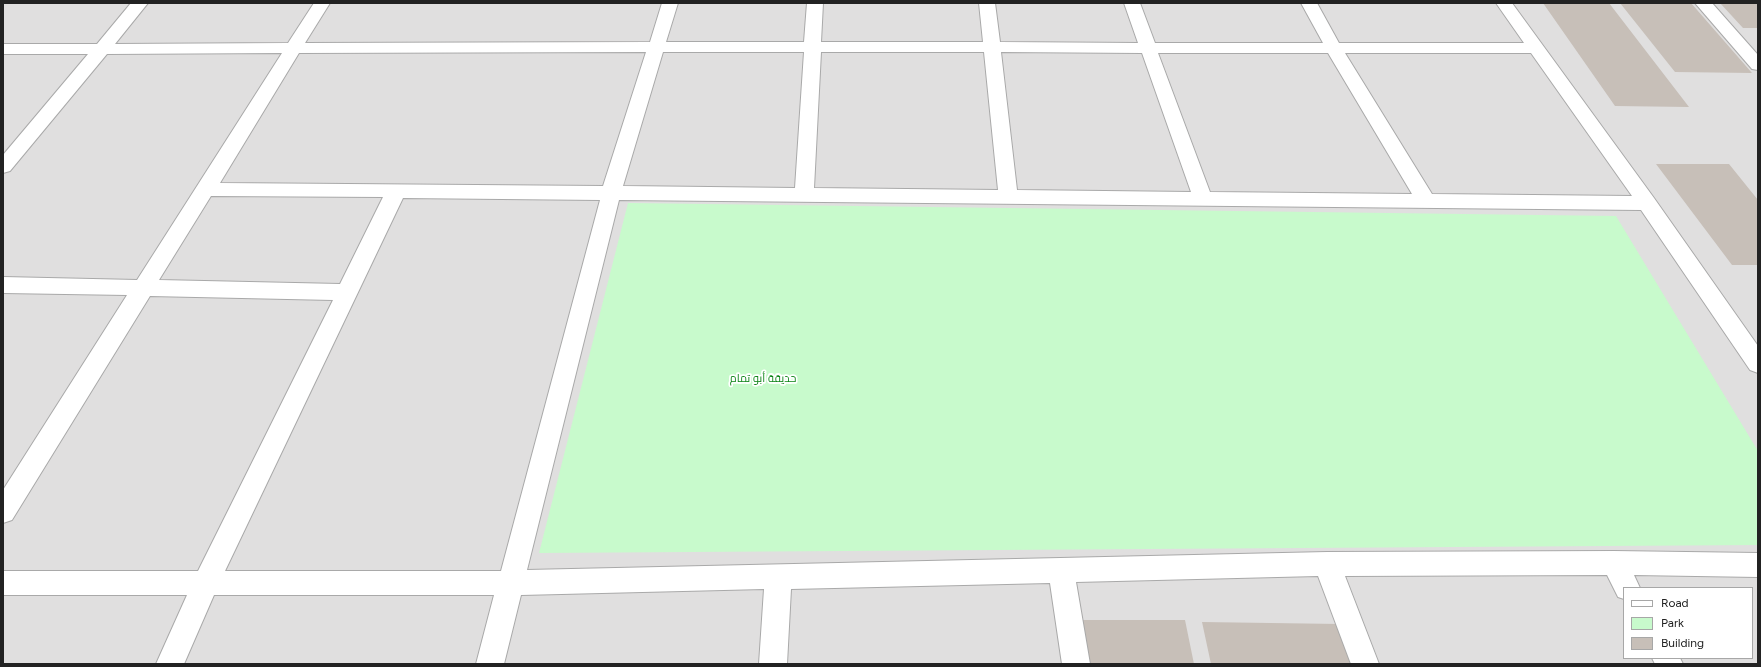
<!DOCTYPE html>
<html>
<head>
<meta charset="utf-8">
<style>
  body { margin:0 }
  #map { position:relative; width:1761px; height:667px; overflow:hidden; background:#f2efe9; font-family:Figtree,sans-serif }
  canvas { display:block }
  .frame { position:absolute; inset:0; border:4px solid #222; pointer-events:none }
  .legend { position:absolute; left:1623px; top:587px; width:130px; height:72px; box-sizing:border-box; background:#fff; border:1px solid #a7a7a7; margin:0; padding:5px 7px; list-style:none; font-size:12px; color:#222 }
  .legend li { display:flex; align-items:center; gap:8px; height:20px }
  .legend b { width:20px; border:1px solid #a7a7a7 }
</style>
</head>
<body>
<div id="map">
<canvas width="1761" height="667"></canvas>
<div class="frame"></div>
<ul class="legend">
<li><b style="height:5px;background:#fff"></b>Road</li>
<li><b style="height:11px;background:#c8facc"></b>Park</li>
<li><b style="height:11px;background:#c7bfb8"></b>Building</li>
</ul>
</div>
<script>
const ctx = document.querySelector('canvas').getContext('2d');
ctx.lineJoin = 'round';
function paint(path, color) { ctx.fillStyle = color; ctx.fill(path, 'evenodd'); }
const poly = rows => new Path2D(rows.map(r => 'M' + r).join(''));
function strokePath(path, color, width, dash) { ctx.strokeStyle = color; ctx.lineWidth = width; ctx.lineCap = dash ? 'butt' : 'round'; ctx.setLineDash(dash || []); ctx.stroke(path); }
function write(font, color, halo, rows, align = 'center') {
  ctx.font = font + ' Figtree,Cairo,sans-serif'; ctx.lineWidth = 3.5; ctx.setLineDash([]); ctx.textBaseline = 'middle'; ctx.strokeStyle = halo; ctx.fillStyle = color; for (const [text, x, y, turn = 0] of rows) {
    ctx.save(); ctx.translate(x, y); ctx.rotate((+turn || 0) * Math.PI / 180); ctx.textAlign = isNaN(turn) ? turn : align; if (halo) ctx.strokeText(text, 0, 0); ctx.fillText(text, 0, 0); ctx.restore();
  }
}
paint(poly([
  [3,3,1758,3,1758,664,3,664],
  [1624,588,1752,588,1752,658,1624,658]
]), '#e0dfdf');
paint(poly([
  [628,203,1616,216,1758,451,1758,545,539,553]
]), '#c8facc');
paint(poly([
  [1543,3,1609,3,1689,107,1615,106],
  [1620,3,1691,3,1752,73,1675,72],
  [1720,3,1758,3,1758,28,1743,28],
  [1656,164,1729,164,1758,200,1758,265,1732,265],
  [1081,620,1185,620,1194,664,1087,664],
  [1202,622,1340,624,1352,664,1211,664]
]), '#c7bfb8');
const minor = poly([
  [131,3,148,3,115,44,288,43,314,3,330,3,305,43,650,42,662,3,678,3,666,42,804,42,807,3,823,3,821,42,983,42,979,3,995,3,1000,42,1138,43,1124,3,1140,3,1155,43,1323,43,1301,3,1317,3,1339,43,1524,43,1496,3,1512,3,1654,198,1758,346,1758,373,1750,370,1641,210,619,200,527,570,1327,552,1614,551,1758,553,1758,577,1634,575,1640,588,1624,588,1624,599,1618,597,1607,575,1345,576,1379,664,1351,664,1318,576,1076,582,1090,664,1062,664,1050,583,791,589,787,664,759,664,764,589,521,595,504,664,476,664,494,595,214,595,184,664,156,664,187,595,3,595,3,571,198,571,333,300,150,296,12,520,3,523,3,490,127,295,3,293,3,277,137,280,282,53,107,54,10,171,3,173,3,155,88,54,3,54,3,44,97,44,131,3],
  [646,52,603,186,220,183,299,53,646,52],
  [663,52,804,52,795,188,623,186,663,52],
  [821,52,984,52,998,190,814,188,821,52],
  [1001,52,1142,53,1191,192,1017,190,1001,52],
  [1158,53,1328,53,1412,194,1210,192,1158,53],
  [1345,53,1531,53,1632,196,1432,194,1345,53],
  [211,196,383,197,340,284,159,280,211,196],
  [403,198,600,200,501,571,225,571,403,198],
  [1695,3,1712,3,1758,55,1758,70,1752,69,1695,3],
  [1652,658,1680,658,1683,664,1655,664,1652,658]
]);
strokePath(minor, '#a9a9a9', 2);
paint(minor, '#fff');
write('11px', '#0c8416', '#fff', [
  ["حديقة أبو تمام",763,379]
]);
</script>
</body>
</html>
